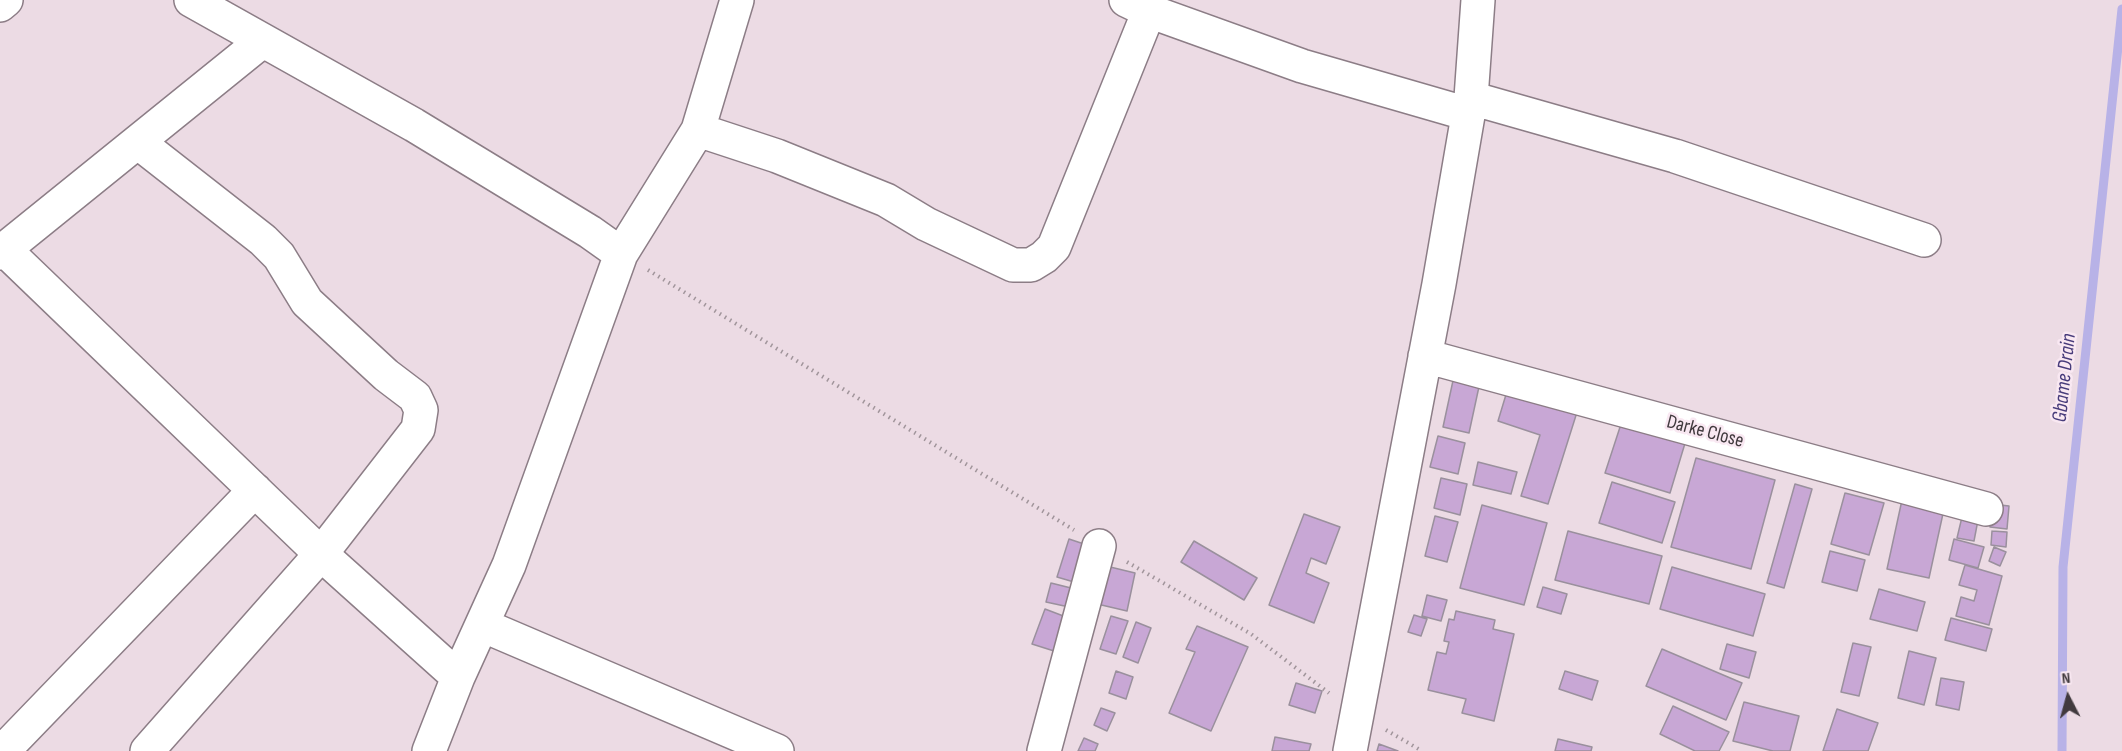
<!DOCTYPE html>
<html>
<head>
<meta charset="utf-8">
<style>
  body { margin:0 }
  #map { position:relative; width:2122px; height:751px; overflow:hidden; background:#ecdbe4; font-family:"Sofia Sans Condensed",sans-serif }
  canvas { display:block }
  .north { position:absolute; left:2038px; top:667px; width:60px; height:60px; -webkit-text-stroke:4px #f9e8f2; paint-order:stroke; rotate:354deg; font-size:16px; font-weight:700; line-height:24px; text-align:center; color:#413a3e }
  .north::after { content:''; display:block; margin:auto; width:21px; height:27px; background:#413a3e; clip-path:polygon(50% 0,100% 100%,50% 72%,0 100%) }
</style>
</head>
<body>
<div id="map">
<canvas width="2122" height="751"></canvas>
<div class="north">N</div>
</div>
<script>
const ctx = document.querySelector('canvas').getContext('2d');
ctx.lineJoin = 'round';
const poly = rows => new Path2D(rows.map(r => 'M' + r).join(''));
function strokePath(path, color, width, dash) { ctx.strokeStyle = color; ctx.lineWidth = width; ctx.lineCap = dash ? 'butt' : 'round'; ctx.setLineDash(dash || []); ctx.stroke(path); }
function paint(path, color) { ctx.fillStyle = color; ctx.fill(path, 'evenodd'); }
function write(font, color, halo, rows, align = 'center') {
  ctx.font = font + ' "Sofia Sans Condensed",sans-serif'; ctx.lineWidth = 5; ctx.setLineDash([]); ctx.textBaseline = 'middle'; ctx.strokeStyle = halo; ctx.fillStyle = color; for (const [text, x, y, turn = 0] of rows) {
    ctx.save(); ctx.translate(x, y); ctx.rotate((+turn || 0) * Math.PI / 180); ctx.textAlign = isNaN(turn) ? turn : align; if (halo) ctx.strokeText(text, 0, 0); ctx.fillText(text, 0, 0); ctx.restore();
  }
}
strokePath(poly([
  [2062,751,2063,567,2122,9]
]), '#b8b2e7', 9);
const building = poly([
  [1454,376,1480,382,1469,433,1443,427,1454,376],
  [1508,388,1578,409,1548,504,1521,496,1540,435,1498,421,1508,388],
  [1622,421,1686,440,1670,493,1605,473,1622,421],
  [1438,436,1465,443,1458,474,1430,467,1438,436],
  [1696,458,1775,480,1751,569,1671,547,1696,458],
  [1478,462,1517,472,1511,494,1473,485,1478,462],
  [1441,478,1467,484,1460,515,1434,508,1441,478],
  [1612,482,1675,502,1662,543,1599,523,1612,482],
  [1795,484,1812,489,1784,588,1767,583,1795,484],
  [1845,493,1884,503,1869,555,1831,544,1845,493],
  [1902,500,1944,509,1929,578,1887,569,1902,500],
  [1992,504,2009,506,2007,529,1990,527,1992,504],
  [1482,505,1547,523,1524,605,1460,588,1482,505],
  [1304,514,1340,527,1326,564,1311,558,1306,573,1329,583,1314,623,1269,605,1304,514],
  [1435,516,1458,522,1447,562,1425,556,1435,516],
  [1962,517,1978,520,1974,541,1957,538,1962,517],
  [1568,531,1662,556,1649,604,1555,580,1568,531],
  [1992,531,2007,532,2006,547,1991,545,1992,531],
  [1069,539,1087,545,1074,582,1057,577,1069,539],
  [1954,539,1984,547,1978,568,1949,560,1954,539],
  [1194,541,1257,578,1244,600,1181,562,1194,541],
  [1994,547,2006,552,2000,566,1989,561,1994,547],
  [1830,551,1865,560,1857,591,1822,582,1830,551],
  [1102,565,1135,573,1127,611,1093,603,1102,565],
  [1965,565,2002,576,1989,625,1956,616,1961,597,1974,601,1977,590,1959,585,1965,565],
  [1672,567,1765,594,1753,636,1660,609,1672,567],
  [1051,583,1075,589,1069,607,1046,602,1051,583],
  [1543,587,1567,594,1561,614,1537,607,1543,587],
  [1879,589,1925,602,1917,631,1870,619,1879,589],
  [1427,595,1447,600,1441,621,1422,616,1427,595],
  [1045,609,1066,617,1054,651,1032,644,1045,609],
  [1456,611,1495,620,1493,629,1514,634,1494,721,1462,713,1466,699,1428,690,1437,652,1446,654,1449,642,1444,641,1449,619,1454,620,1456,611],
  [1414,615,1427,619,1421,636,1408,632,1414,615],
  [1111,616,1128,621,1116,654,1100,649,1111,616],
  [1951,618,1992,629,1986,651,1945,640,1951,618],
  [1136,622,1151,628,1138,663,1123,657,1136,622],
  [1197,626,1248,647,1211,731,1169,713,1195,652,1186,649,1197,626],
  [1853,643,1871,647,1859,696,1841,692,1853,643],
  [1727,644,1756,652,1749,678,1720,669,1727,644],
  [1662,649,1742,683,1726,720,1646,686,1662,649],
  [1909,651,1936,658,1924,705,1898,698,1909,651],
  [1116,671,1133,677,1126,699,1109,693,1116,671],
  [1565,671,1598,681,1592,700,1559,689,1565,671],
  [1941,678,1964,682,1959,710,1936,705,1941,678],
  [1296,683,1322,691,1315,713,1289,705,1296,683],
  [1744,702,1799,716,1790,751,1773,751,1733,741,1744,702],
  [1673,706,1729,732,1719,751,1695,751,1660,734,1673,706],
  [1101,708,1115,713,1107,731,1094,725,1101,708],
  [1837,709,1878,723,1868,751,1823,751,1837,709],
  [1275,737,1311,744,1309,751,1272,751,1275,737],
  [1084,738,1098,744,1095,751,1078,751,1084,738],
  [1558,739,1592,747,1591,751,1555,751,1558,739],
  [1379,744,1398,751,1377,751,1379,744]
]);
paint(building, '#c8a7d5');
strokePath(building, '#9a909d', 1.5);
const minor = poly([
  [191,0,414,125,590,232,621,254],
  [1126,0,1149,11,1302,66,1468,114],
  [0,5,6,0],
  [1471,98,1675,156,1924,240],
  [698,130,777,156,886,200,926,224,1013,265,1031,265,1044,257,1054,247,1149,11],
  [139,143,263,240,279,256,307,302,386,375,415,397,421,410,418,429,321,554,147,751],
  [4,249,321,554,458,677],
  [0,253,261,42],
  [1425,356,1986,509],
  [482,625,777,751],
  [3,751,255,490],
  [429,751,458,677,509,565,621,254,698,130,737,0],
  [1044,751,1099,546],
  [1350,751,1439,284,1471,98,1478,0]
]);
strokePath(minor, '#8c7d86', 36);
strokePath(poly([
  [648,270,1074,530],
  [1127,562,1251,634,1329,693],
  [1386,730,1422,751]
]), '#a1959b', 4, [1.5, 4.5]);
strokePath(minor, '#fff', 33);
write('20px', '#413a3e', '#f9e8f2', [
  ["Darke Close",1705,432,15]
]);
write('italic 21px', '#483c7b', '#f9e8f2', [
  ["Gbame Drain",2065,378,-84]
]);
</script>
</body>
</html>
